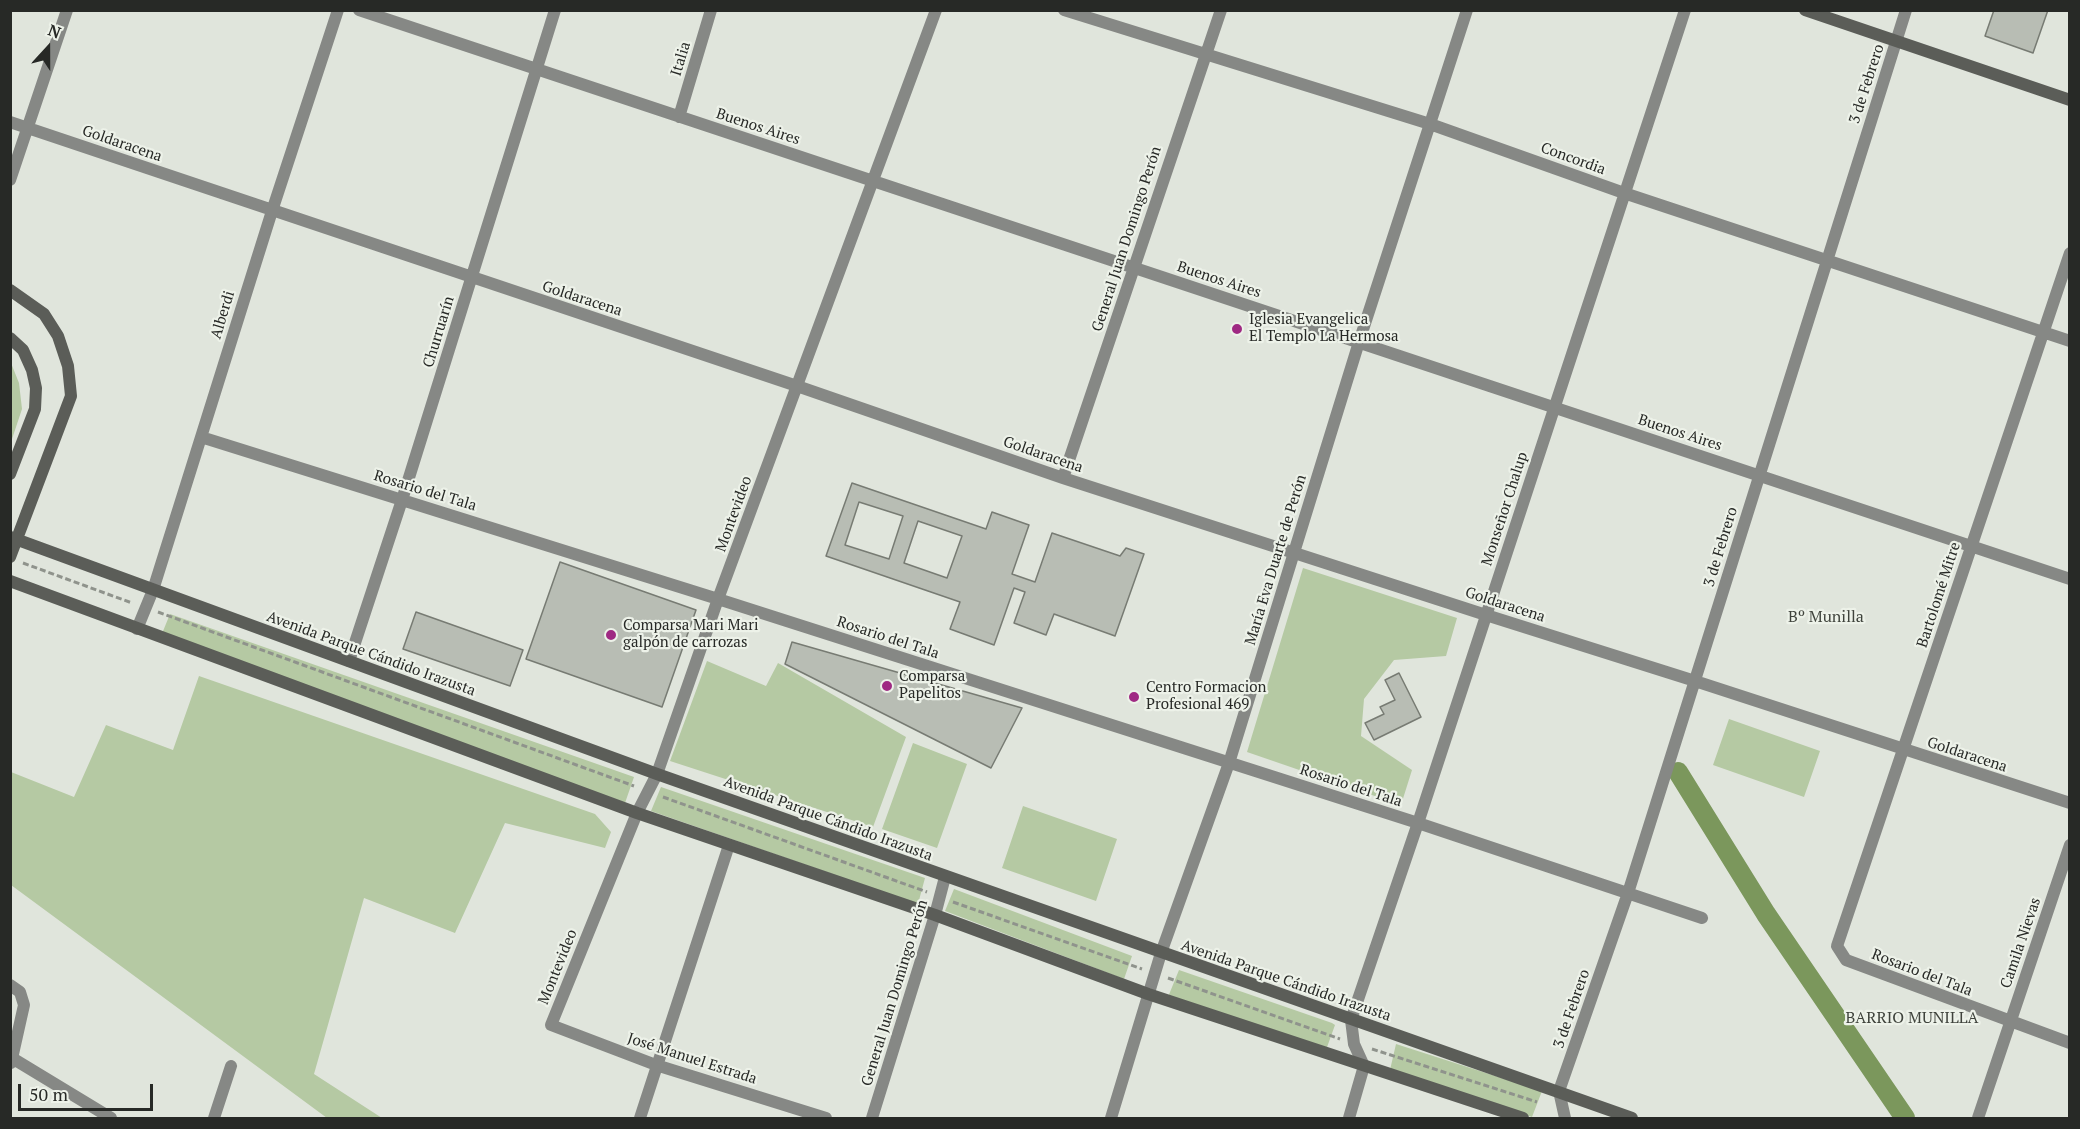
<!DOCTYPE html>
<html>
<head>
<meta charset="utf-8">
<style>
  body { margin:0 }
  #map { position:relative; width:2080px; height:1129px; overflow:hidden; background:#e0e5dc; font-family:"PT Serif",serif }
  canvas { display:block }
  .frame { position:absolute; inset:0; border:12px solid #272926; pointer-events:none }
  .north { position:absolute; left:18px; top:18px; width:60px; height:60px; -webkit-text-stroke:4px #edf2e9; paint-order:stroke; rotate:21deg; font-size:16px; font-weight:700; line-height:24px; text-align:center; color:#272926 }
  .north::after { content:''; display:block; margin:auto; width:21px; height:27px; background:#272926; clip-path:polygon(50% 0,100% 100%,50% 72%,0 100%) }
  .scale { position:absolute; left:18px; top:1084px; width:135px; height:27px; box-sizing:border-box; border:3px solid #272926; border-top:0; padding-left:8px; font-size:18px; line-height:21px; white-space:nowrap; color:#272926; -webkit-text-stroke:4px #edf2e9; paint-order:stroke }
</style>
</head>
<body>
<div id="map">
<canvas width="2080" height="1129"></canvas>
<div class="frame"></div>
<div class="north">N</div>
<div class="scale">50 m</div>
</div>
<script>
const ctx = document.querySelector('canvas').getContext('2d');
ctx.lineJoin = 'round';
function paint(path, color) { ctx.fillStyle = color; ctx.fill(path, 'evenodd'); }
const poly = rows => new Path2D(rows.map(r => 'M' + r).join(''));
function strokePath(path, color, width, dash) { ctx.strokeStyle = color; ctx.lineWidth = width; ctx.lineCap = dash ? 'butt' : 'round'; ctx.setLineDash(dash || []); ctx.stroke(path); }
function write(font, color, halo, rows, align = 'center') {
  ctx.font = font + ' "PT Serif",serif'; ctx.lineWidth = 4.5; ctx.setLineDash([]); ctx.textBaseline = 'middle'; ctx.strokeStyle = halo; ctx.fillStyle = color; for (const [text, x, y, turn = 0] of rows) {
    ctx.save(); ctx.translate(x, y); ctx.rotate((+turn || 0) * Math.PI / 180); ctx.textAlign = isNaN(turn) ? turn : align; if (halo) ctx.strokeText(text, 0, 0); ctx.fillText(text, 0, 0); ctx.restore();
  }
}
paint(poly([
  [11,363,19,383,22,409,11,442],
  [1303,568,1457,618,1446,656,1394,660,1364,699,1361,736,1412,770,1401,805,1247,752],
  [170,614,634,777,625,803,159,641],
  [707,661,766,686,778,663,906,737,873,827,670,761],
  [199,676,595,814,611,832,605,848,505,823,455,933,364,898,314,1074,382,1118,327,1118,11,885,11,772,74,797,106,725,173,750],
  [1729,719,1820,751,1804,797,1713,765],
  [913,743,967,764,937,848,882,829],
  [661,787,925,878,918,904,651,811],
  [1023,806,1117,839,1096,901,1002,868],
  [954,889,1132,956,1124,979,945,911],
  [1179,970,1332,1023,1335,1025,1326,1050,1168,997],
  [1396,1044,1542,1091,1532,1117,1390,1070]
]), '#b5c9a3');
strokePath(poly([
  [1678,772,1766,914,1905,1118]
]), '#7b975c', 20);
const building = poly([
  [1994,10,2048,10,2033,53,1985,36,1994,10],
  [852,483,986,529,992,512,1029,525,1012,574,1035,582,1052,533,1120,556,1126,548,1144,554,1115,636,1054,614,1046,635,1014,623,1025,592,1014,588,994,645,950,629,960,602,826,556,852,483],
  [859,502,903,516,889,559,845,545,859,502],
  [918,521,962,536,947,578,904,563,918,521],
  [560,562,696,610,662,707,526,659,560,562],
  [416,612,523,650,510,686,403,649,416,612],
  [792,642,1022,708,991,768,785,664,792,642],
  [1399,673,1421,717,1374,740,1365,723,1384,714,1380,707,1395,700,1385,680,1399,673]
]);
paint(building, '#b8bdb4');
strokePath(building, '#777b73', 1.5);
strokePath(poly([
  [23,563,132,603],
  [158,612,634,786],
  [663,797,927,892],
  [953,902,1142,969],
  [1168,978,1340,1039],
  [1372,1049,1537,1102]
]), '#8f938c', 3, [6, 3]);
strokePath(poly([
  [359,10,2070,579],
  [1064,10,1430,124,1624,193,2070,341],
  [679,117,711,10],
  [10,122,797,386,1063,478,1486,615,1695,681,2070,803],
  [10,180,67,10],
  [2070,253,1837,946,1846,960,2070,1043],
  [201,437,718,599,1418,823,1702,918],
  [1063,478,1221,10],
  [137,629,153,590,272,211,338,10],
  [349,661,402,500,555,10],
  [10,985,20,992,24,1005,11,1063],
  [12,1058,111,1118],
  [214,1118,231,1066],
  [640,1118,729,845],
  [826,1118,656,1065,551,1025,637,813,657,774,718,599,936,10],
  [872,1118,935,915,945,877],
  [1111,1118,1161,953,1229,763,1359,342,1467,10],
  [1349,1118,1364,1066,1354,1044,1351,1020,1418,823,1685,10],
  [1565,1118,1559,1091,1628,893,1906,10],
  [1978,1118,2070,845]
]), '#868885', 12);
strokePath(poly([
  [1805,10,2070,100],
  [10,290,44,314,58,336,68,366,71,396,10,557],
  [10,338,23,350,32,370,36,388,35,409,10,474],
  [10,537,657,774,1632,1118],
  [10,581,637,813,935,915,1148,994,1523,1118]
]), '#5b5d58', 12);
for (const [x, y, r, color] of [
  [1237,329,6,"#9f2983"],
  [611,635,6,"#9f2983"],
  [887,686,6,"#9f2983"],
  [1134,697,6,"#9f2983"]
]) { const dot = new Path2D(); dot.arc(x, y, r, 0, 2 * Math.PI); ctx.fillStyle = color; ctx.fill(dot); strokePath(dot, '#edf2e9', 2); }
write('15px', '#272926', '#edf2e9', [
  ["Italia",681,59,-73],
  ["3 de Febrero",1867,84,-72],
  ["Buenos Aires",758,127,18],
  ["Goldaracena",122,144,19],
  ["Concordia",1573,159,20],
  ["General Juan Domingo Perón",1127,239,-72],
  ["Buenos Aires",1219,280,18],
  ["Goldaracena",582,299,18],
  ["Alberdi",223,315,-73],
  ["Churruarín",439,332,-73],
  ["Buenos Aires",1680,433,18],
  ["Goldaracena",1043,455,19],
  ["Rosario del Tala",425,491,17],
  ["Monseñor Chalup",1505,509,-72],
  ["Montevideo",734,514,-70],
  ["3 de Febrero",1721,547,-73],
  ["María Eva Duarte de Perón",1276,560,-73],
  ["Bartolomé Mitre",1939,595,-72],
  ["Goldaracena",1505,605,18],
  ["Rosario del Tala",888,638,18],
  ["Avenida Parque Cándido Irazusta",371,654,20],
  ["Goldaracena",1967,755,18],
  ["Rosario del Tala",1351,786,18],
  ["Avenida Parque Cándido Irazusta",828,819,20],
  ["Camila Nievas",2021,943,-71],
  ["Montevideo",558,967,-68],
  ["Rosario del Tala",1922,973,21],
  ["Avenida Parque Cándido Irazusta",1286,981,19],
  ["General Juan Domingo Perón",895,993,-73],
  ["3 de Febrero",1572,1009,-71],
  ["José Manuel Estrada",692,1059,18]
]);
write('15px', '#272926', '#edf2e9', [
  ["Iglesia Evangelica",1249,320],
  ["El Templo La Hermosa",1249,337],
  ["Comparsa Mari Mari",623,626],
  ["galpón de carrozas",623,643],
  ["Comparsa",899,677],
  ["Papelitos",899,694],
  ["Centro Formacion",1146,688],
  ["Profesional 469",1146,705]
], 'left');
write('16px', '#3f433c', '#edf2e9', [
  ["Bº Munilla",1826,617],
  ["BARRIO MUNILLA",1912,1018]
]);
</script>
</body>
</html>
